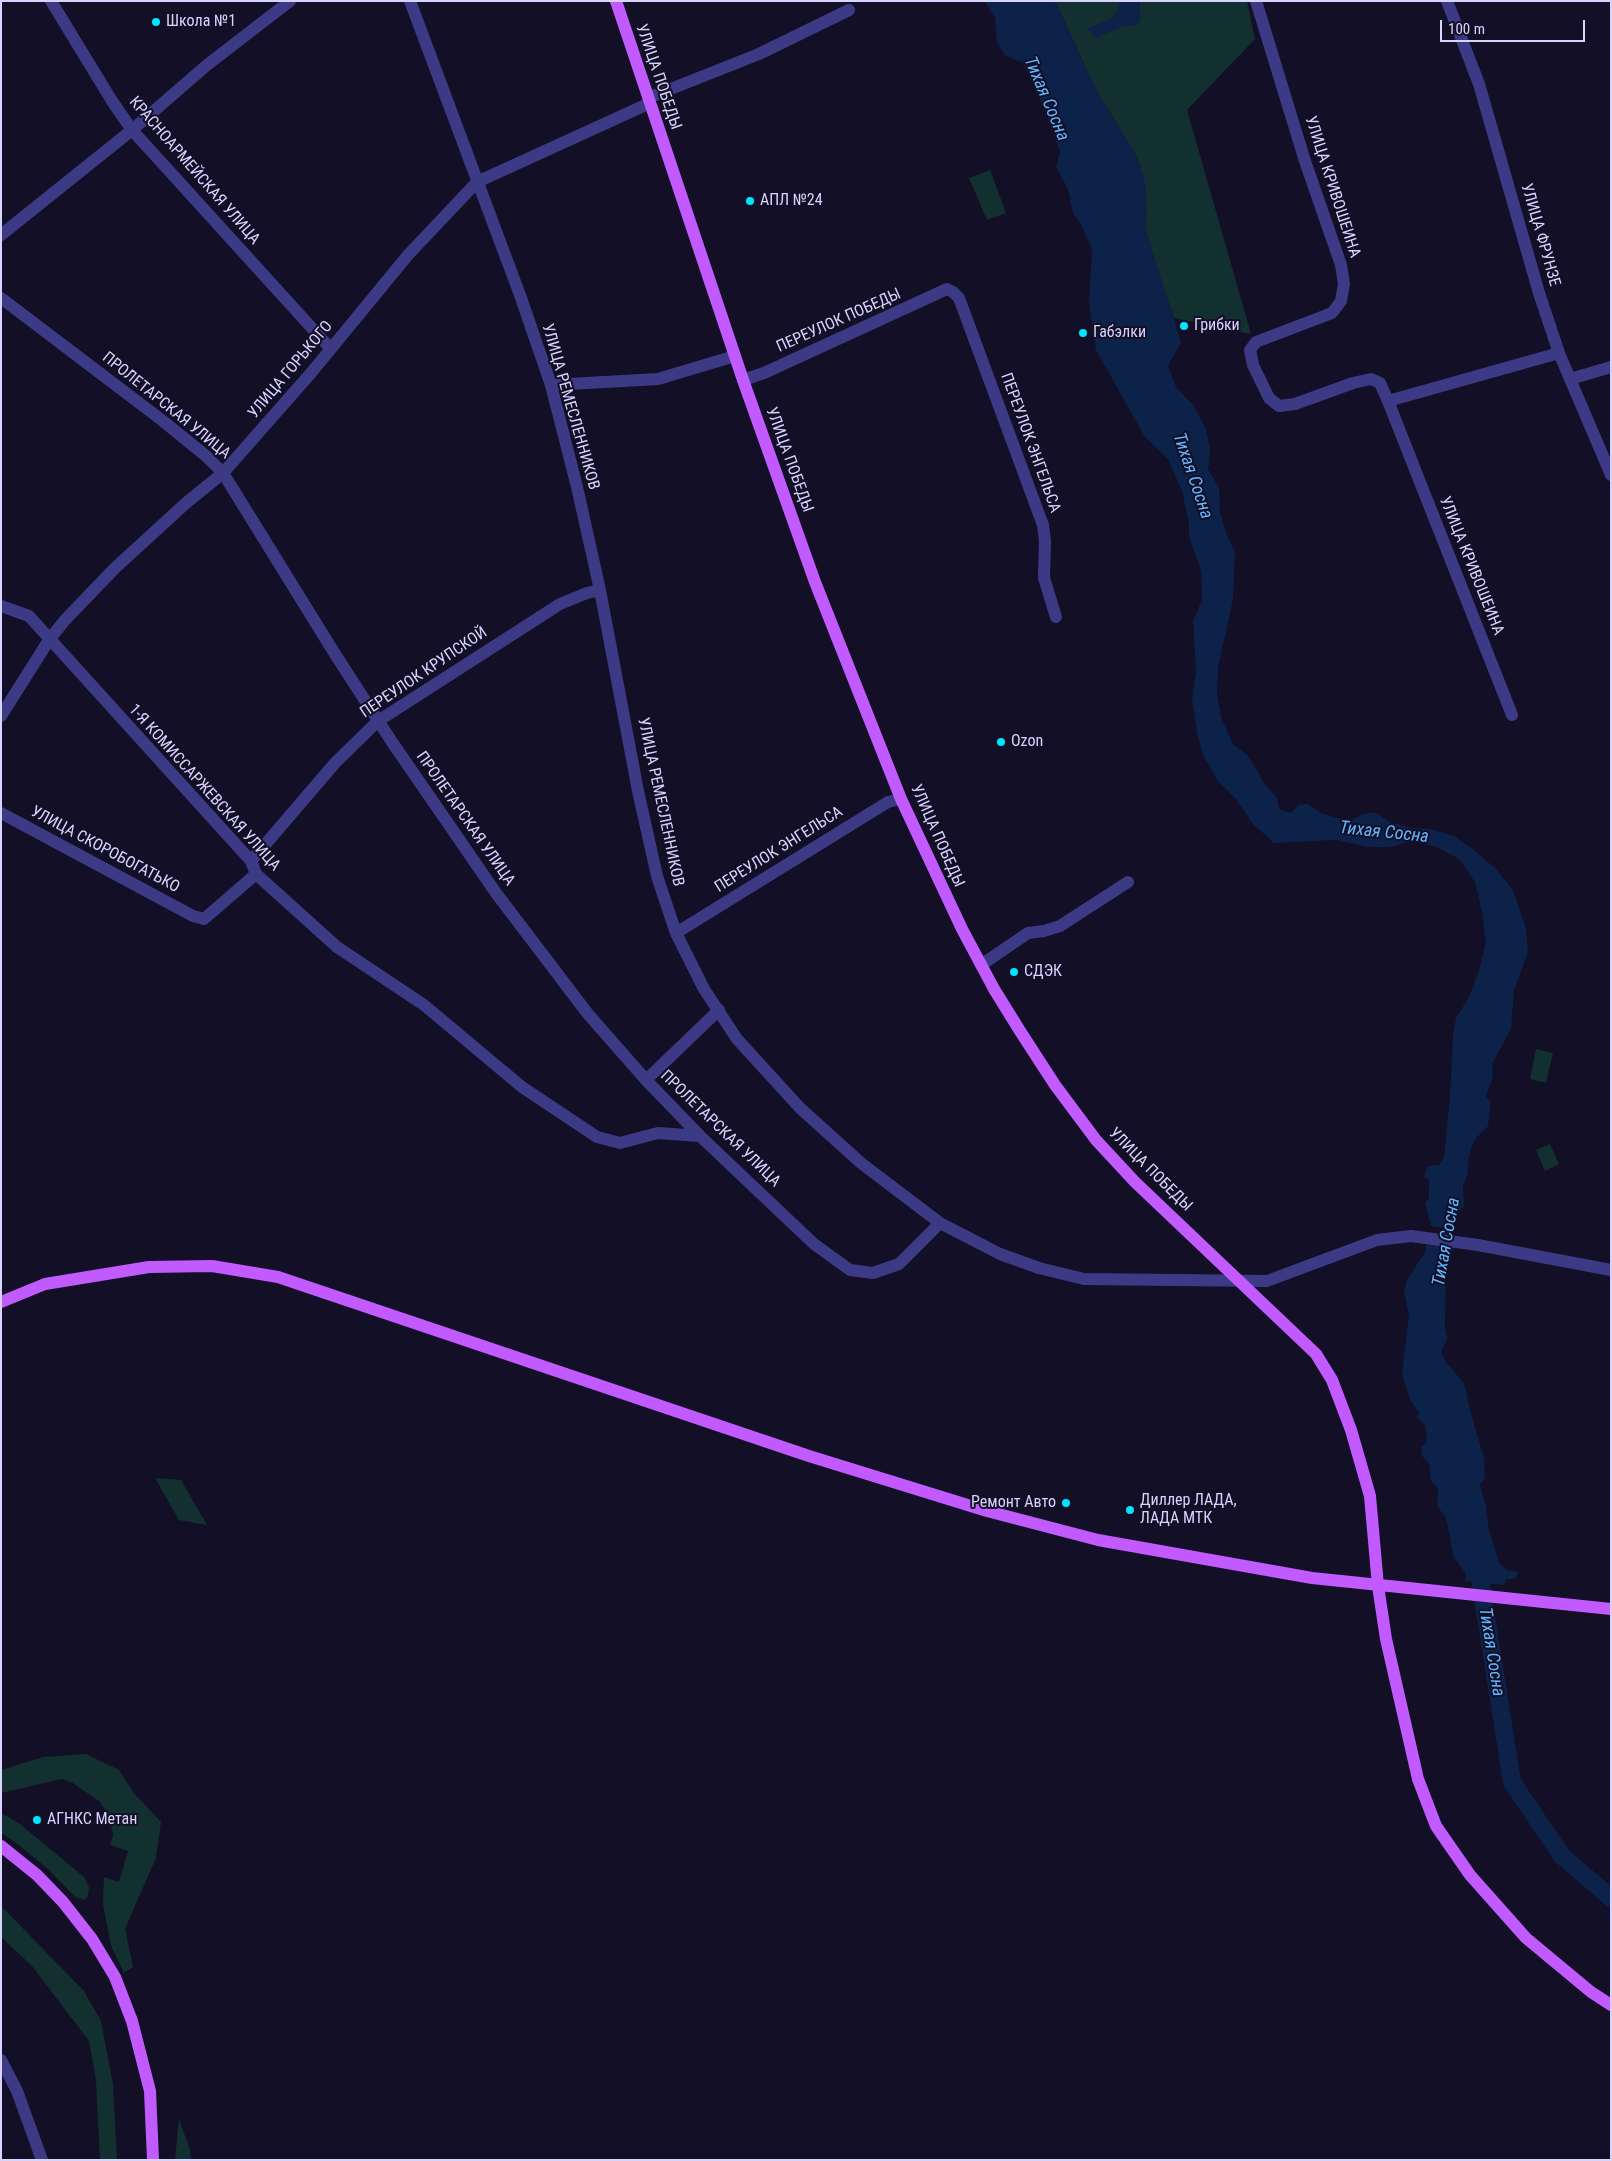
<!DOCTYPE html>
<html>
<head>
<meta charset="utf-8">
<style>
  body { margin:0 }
  #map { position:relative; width:1612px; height:2161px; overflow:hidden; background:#130f26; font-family:"Roboto Condensed",sans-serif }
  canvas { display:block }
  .frame { position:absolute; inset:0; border:2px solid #d9d4ff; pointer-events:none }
  .scale { position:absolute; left:1440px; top:20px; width:145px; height:22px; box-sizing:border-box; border:2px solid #d9d4ff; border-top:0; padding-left:6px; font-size:15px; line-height:18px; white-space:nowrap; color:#d9d4ff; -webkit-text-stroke:4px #130f26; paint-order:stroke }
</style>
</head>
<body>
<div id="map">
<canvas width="1612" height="2161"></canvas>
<div class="frame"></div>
<div class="scale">100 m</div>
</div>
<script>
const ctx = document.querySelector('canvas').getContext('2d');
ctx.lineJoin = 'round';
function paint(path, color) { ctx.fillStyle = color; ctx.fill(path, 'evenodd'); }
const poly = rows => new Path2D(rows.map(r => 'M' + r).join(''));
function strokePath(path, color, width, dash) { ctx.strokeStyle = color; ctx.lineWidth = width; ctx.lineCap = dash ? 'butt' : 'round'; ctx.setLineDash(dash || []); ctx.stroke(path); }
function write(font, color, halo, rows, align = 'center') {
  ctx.font = font + ' "Roboto Condensed",sans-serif'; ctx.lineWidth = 4; ctx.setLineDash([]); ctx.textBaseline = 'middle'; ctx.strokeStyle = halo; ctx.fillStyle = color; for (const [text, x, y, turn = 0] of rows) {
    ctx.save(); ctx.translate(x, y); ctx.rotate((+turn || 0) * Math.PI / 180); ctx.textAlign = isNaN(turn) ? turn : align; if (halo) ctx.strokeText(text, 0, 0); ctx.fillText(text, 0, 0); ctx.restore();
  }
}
paint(poly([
  [1055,1,1247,1,1255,39,1187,110,1251,334,1174,318,1156,266,1145,227,1146,208,1137,157,1097,92],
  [990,170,1006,213,987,220,969,178],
  [1536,1049,1553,1053,1546,1083,1530,1079],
  [1550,1144,1559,1164,1545,1171,1536,1150],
  [155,1478,181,1480,207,1525,179,1520],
  [86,1754,119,1770,134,1793,161,1822,156,1858,125,1929,133,1967,124,1973,111,1946,103,1904,104,1877,119,1882,128,1851,110,1845,113,1835,109,1816,100,1802,73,1783,62,1779,1,1793,1,1770,43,1757],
  [1,1813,20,1824,84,1877,89,1887,88,1896,85,1900,75,1897,48,1869,15,1842,1,1833],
  [2,1907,84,1991,101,2021,113,2084,117,2160,100,2160,96,2080,89,2041,32,1966,1,1937],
  [179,2119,190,2150,191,2160,175,2160]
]), '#12302f');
paint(poly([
  [985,1,1055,1,1097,92,1137,157,1143,174,1146,189,1145,227,1181,342,1168,366,1176,387,1193,405,1206,429,1210,449,1208,469,1219,488,1220,512,1228,538,1235,552,1233,599,1218,668,1217,693,1221,717,1233,744,1248,756,1265,784,1277,798,1279,809,1291,813,1298,805,1308,804,1323,814,1349,821,1361,815,1374,812,1390,822,1411,828,1430,829,1454,836,1473,849,1495,868,1513,890,1526,928,1528,952,1514,990,1511,1029,1492,1064,1493,1076,1486,1097,1491,1103,1488,1126,1476,1138,1471,1149,1468,1162,1468,1173,1463,1187,1464,1206,1452,1221,1454,1230,1431,1226,1425,1203,1429,1198,1429,1180,1424,1176,1428,1166,1439,1165,1444,1158,1450,1096,1453,1036,1456,1018,1468,999,1478,973,1486,943,1482,912,1475,882,1459,859,1437,847,1411,841,1392,847,1369,847,1336,840,1274,843,1253,824,1236,799,1217,780,1203,755,1197,732,1192,700,1196,672,1193,622,1202,599,1201,571,1189,536,1189,523,1182,491,1168,459,1145,437,1096,350,1089,303,1092,249,1080,222,1073,213,1068,189,1056,167,1060,152,1047,115,1023,63,1006,56,997,43,995,18],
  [1119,1,1140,1,1140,21,1134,26,1123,26,1096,38,1087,29,1113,18,1118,10],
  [1427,1239,1455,1243,1450,1263,1446,1267,1445,1328,1447,1339,1441,1352,1446,1362,1464,1383,1470,1410,1484,1458,1485,1478,1480,1485,1486,1506,1489,1530,1499,1563,1507,1570,1518,1572,1515,1579,1506,1579,1504,1585,1465,1581,1466,1576,1463,1570,1454,1558,1446,1518,1437,1506,1438,1488,1431,1481,1429,1463,1422,1456,1421,1448,1427,1441,1425,1425,1417,1418,1419,1413,1410,1400,1402,1373,1409,1316,1404,1291,1407,1280,1425,1252]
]), '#0c2248');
strokePath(poly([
  [1477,1559,1512,1782,1562,1856,1611,1898]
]), '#0c2248', 18);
strokePath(poly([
  [51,1,112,101,132,130,330,348],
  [410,1,520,295,551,385,577,487,600,590,638,791,657,876,676,933,704,989,737,1039,800,1108,861,1163,940,1223,1000,1254,1039,1268,1084,1279,1267,1281,1377,1240,1411,1236,1478,1245,1611,1270],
  [1256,1,1305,161,1341,265,1344,284,1341,301,1332,313,1256,342,1250,350,1253,365,1269,398,1279,406,1295,404,1353,383,1371,379,1380,383,1388,401,1559,353],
  [1447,1,1479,84,1539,293,1559,353,1611,475],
  [648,98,759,54,849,10],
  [1,235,132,130,207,65,290,1],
  [1,298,163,421,206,456,223,473,335,654,392,742,496,893,588,1014,646,1080,700,1136,814,1244,850,1270,873,1273,899,1264,940,1223],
  [1570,379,1611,367],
  [743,380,764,373,947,289,953,292,959,298,1043,525,1045,541,1044,578,1056,617],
  [551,385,658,379,735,356],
  [1388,401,1512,715],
  [1,606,29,616,251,861,256,874,337,947,424,1005,522,1087,597,1137,620,1143,658,1133,700,1136],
  [1,716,49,640,65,620,115,568,186,503,223,473,311,373,408,255,477,182,650,103],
  [1,813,193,916,204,919,256,874],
  [251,861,335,763,378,721,560,604,587,593,600,590],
  [676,933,888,802,901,799],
  [981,965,1028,933,1044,931,1060,926,1128,882],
  [646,1080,719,1010],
  [1,2060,17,2091,42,2160]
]), '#3d3a85', 12);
strokePath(poly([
  [616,1,743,380,815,582,901,799,962,929,994,989,1020,1031,1055,1085,1096,1140,1135,1182,1316,1354,1332,1380,1351,1430,1370,1496,1378,1586,1386,1639,1418,1779,1436,1826,1470,1875,1526,1938,1591,1992,1611,2005],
  [1,1302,45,1284,149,1267,212,1266,278,1277,809,1456,987,1511,1098,1540,1312,1578,1611,1609],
  [1,1846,37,1875,63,1902,92,1939,115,1977,132,2021,150,2091,153,2160]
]), '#c25bff', 12);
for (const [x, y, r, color] of [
  [156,22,5,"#00e5ff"],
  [750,201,5,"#00e5ff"],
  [1184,326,5,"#00e5ff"],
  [1083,333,5,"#00e5ff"],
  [1001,742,5,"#00e5ff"],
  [1014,972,5,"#00e5ff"],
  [1066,1503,5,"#00e5ff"],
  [1130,1510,5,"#00e5ff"],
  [37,1820,5,"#00e5ff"]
]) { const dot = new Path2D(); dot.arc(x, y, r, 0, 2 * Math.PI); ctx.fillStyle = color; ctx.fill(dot); strokePath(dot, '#130f26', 2); }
write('16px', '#d9d4ff', '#130f26', [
  ["Школа №1",166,22],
  ["АПЛ №24",760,201],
  ["Грибки",1194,326],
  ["Габэлки",1093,333],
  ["Ozon",1011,742],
  ["СДЭК",1024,972],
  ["Диллер ЛАДА,",1140,1501],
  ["ЛАДА МТК",1140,1519],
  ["Ремонт Авто",1056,1503,"right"],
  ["АГНКС Метан",47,1820]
], 'left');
write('16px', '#d9d4ff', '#130f26', [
  ["УЛИЦА ПОБЕДЫ",658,77,71],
  ["КРАСНОАРМЕЙСКАЯ УЛИЦА",194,171,49],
  ["УЛИЦА КРИВОШЕИНА",1332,187,72],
  ["УЛИЦА ФРУНЗЕ",1540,235,74],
  ["ПЕРЕУЛОК ПОБЕДЫ",839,321,-24],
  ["УЛИЦА ГОРЬКОГО",291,370,-50],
  ["ПРОЛЕТАРСКАЯ УЛИЦА",166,406,39],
  ["УЛИЦА РЕМЕСЛЕННИКОВ",570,407,74],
  ["ПЕРЕУЛОК ЭНГЕЛЬСА",1030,443,70],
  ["УЛИЦА ПОБЕДЫ",789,460,70],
  ["УЛИЦА КРИВОШЕИНА",1471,566,68],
  ["ПЕРЕУЛОК КРУПСКОЙ",424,673,-34],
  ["1-Я КОМИССАРЖЕВСКАЯ УЛИЦА",204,788,48],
  ["УЛИЦА РЕМЕСЛЕННИКОВ",660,802,78],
  ["ПРОЛЕТАРСКАЯ УЛИЦА",465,819,55],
  ["УЛИЦА ПОБЕДЫ",937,836,66],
  ["УЛИЦА СКОРОБОГАТЬКО",105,850,28],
  ["ПЕРЕУЛОК ЭНГЕЛЬСА",779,850,-32],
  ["ПРОЛЕТАРСКАЯ УЛИЦА",720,1129,44],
  ["УЛИЦА ПОБЕДЫ",1150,1170,45]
]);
write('italic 18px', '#62b6ff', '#130f26', [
  ["Тихая Сосна",1046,99,67],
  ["Тихая Сосна",1192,476,71],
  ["Тихая Сосна",1384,833,6],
  ["Тихая Сосна",1447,1242,-80],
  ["Тихая Сосна",1491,1652,81]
]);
</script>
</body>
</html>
